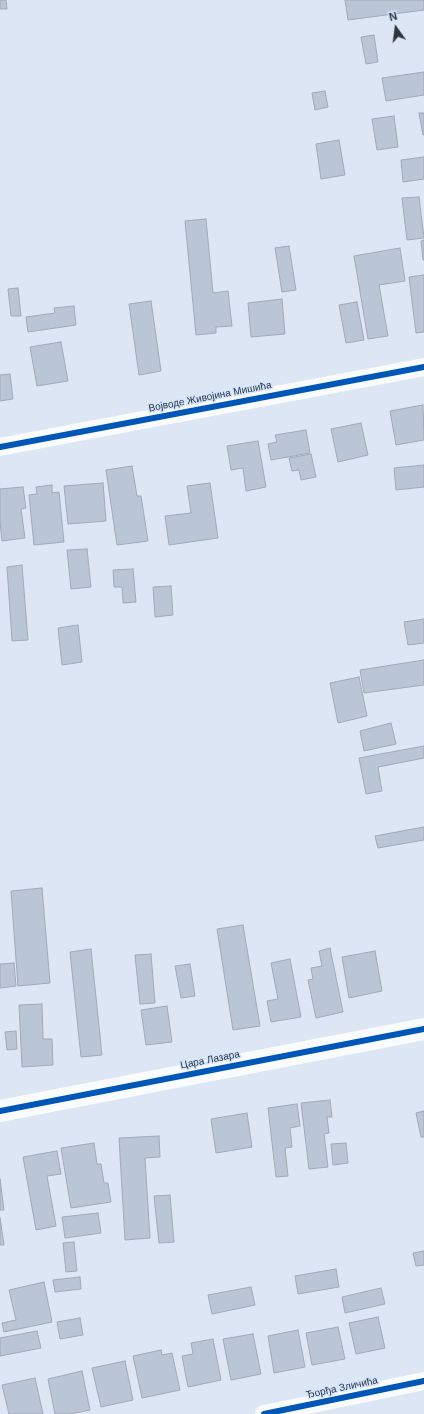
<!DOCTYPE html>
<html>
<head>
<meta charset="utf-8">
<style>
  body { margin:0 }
  #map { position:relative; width:424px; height:1414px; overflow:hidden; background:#dde6f4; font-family:Helvetica,sans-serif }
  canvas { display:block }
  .north { position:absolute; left:376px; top:8px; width:40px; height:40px; -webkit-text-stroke:3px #d3e5fe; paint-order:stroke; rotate:346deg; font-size:11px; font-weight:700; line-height:16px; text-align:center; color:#2e353f }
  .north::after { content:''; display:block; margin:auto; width:14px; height:18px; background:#2e353f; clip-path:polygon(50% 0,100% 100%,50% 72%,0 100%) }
</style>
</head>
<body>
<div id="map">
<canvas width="424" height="1414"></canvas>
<div class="north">N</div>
</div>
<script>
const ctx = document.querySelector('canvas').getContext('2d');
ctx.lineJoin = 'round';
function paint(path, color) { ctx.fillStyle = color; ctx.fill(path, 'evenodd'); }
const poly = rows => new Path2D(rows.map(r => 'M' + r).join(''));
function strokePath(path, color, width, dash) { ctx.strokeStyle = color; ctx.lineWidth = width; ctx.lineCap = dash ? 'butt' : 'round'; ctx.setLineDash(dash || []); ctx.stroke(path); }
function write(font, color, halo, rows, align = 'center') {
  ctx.font = font + ' Helvetica,sans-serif'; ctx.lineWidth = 3; ctx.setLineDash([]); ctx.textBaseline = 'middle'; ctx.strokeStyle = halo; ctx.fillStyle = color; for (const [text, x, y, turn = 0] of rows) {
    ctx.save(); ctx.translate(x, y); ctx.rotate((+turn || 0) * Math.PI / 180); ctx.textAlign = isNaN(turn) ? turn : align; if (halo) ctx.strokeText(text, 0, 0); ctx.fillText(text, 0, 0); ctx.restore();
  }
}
const building = poly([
  [0,0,6,0,7,9,0,9,0,0],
  [345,0,424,0,424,10,348,20,345,0],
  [374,35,378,62,366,64,361,37,374,35],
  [424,72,424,95,386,101,382,78,424,72],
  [325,91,328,107,315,110,312,93,325,91],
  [419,113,424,113,424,135,423,135,419,113],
  [394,116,398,147,377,150,372,119,394,116],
  [339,140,345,175,321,179,316,144,339,140],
  [424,157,424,179,403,182,401,160,424,157],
  [419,197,424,238,407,240,402,198,419,197],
  [206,219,213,293,228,291,232,326,216,327,216,333,196,335,185,221,206,219],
  [424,240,424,260,423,260,421,241,424,240],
  [289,246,296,290,282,292,275,248,289,246],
  [400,248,405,281,379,285,388,336,368,339,354,256,400,248],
  [424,275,424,332,416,333,409,277,424,275],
  [18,288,21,316,11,316,8,289,18,288],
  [282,299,285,334,251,337,248,303,282,299],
  [151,301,161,371,139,375,129,304,151,301],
  [357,302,364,340,346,343,339,305,357,302],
  [74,306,76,325,28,332,26,317,55,313,54,308,74,306],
  [61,342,68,381,37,386,30,347,61,342],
  [10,374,13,399,0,401,0,375,10,374],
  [423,405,424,440,396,445,390,411,423,405],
  [361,423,368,455,338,462,331,429,361,423],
  [306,430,310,453,271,460,268,444,277,442,275,435,306,430],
  [258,441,266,487,246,491,243,468,231,470,227,446,258,441],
  [311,454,316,477,301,480,299,470,292,471,289,458,311,454],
  [424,465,424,487,396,490,394,468,424,465],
  [132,466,137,496,141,496,148,541,117,545,106,470,132,466],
  [103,483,106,521,68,524,64,486,103,483],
  [210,483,218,538,169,545,165,516,191,513,187,486,210,483],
  [52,485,52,493,59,492,64,542,34,545,29,495,37,494,36,487,52,485],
  [23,487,26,508,21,509,25,538,2,541,0,521,0,489,23,487],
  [87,549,91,587,71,589,67,550,87,549],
  [22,565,28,640,12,641,7,567,22,565],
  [133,569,136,602,123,603,122,587,114,587,113,570,133,569],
  [171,586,173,615,155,617,153,587,171,586],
  [424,619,424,643,408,645,404,622,424,619],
  [78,625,82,662,62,665,58,628,78,625],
  [424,660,424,685,364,693,360,670,424,660],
  [359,677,367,716,338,723,330,683,359,677],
  [391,723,396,744,364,751,360,731,391,723],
  [424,746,424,758,378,767,382,791,366,794,359,758,424,746],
  [424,827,424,840,378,848,375,836,424,827],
  [42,888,50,983,18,986,11,891,42,888],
  [243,925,260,1026,233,1030,217,929,243,925],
  [330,948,343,1012,316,1018,308,980,313,979,311,968,322,966,319,951,330,948],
  [91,949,102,1055,81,1057,70,952,91,949],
  [375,951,382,991,349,998,342,957,375,951],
  [151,954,155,1003,140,1004,135,955,151,954],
  [290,959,301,1017,271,1022,267,1001,278,999,271,963,290,959],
  [14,963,16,986,0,988,0,964,14,963],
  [190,964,195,996,181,998,175,966,190,964],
  [42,1004,43,1039,52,1039,53,1065,22,1067,19,1005,42,1004],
  [167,1006,172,1042,146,1045,141,1010,167,1006],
  [16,1031,17,1049,7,1050,5,1032,16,1031],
  [330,1100,332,1117,327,1117,329,1133,324,1134,328,1167,309,1169,301,1103,330,1100],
  [297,1104,300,1126,290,1128,292,1147,285,1148,288,1176,276,1177,268,1108,297,1104],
  [424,1111,424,1137,421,1137,416,1113,424,1111],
  [247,1113,252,1147,216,1153,211,1119,247,1113],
  [159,1136,160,1157,145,1158,150,1238,125,1240,119,1138,159,1136],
  [94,1143,97,1164,101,1164,104,1183,108,1183,111,1202,71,1208,61,1148,94,1143],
  [346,1143,348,1163,333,1165,331,1144,346,1143],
  [57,1151,61,1174,47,1176,56,1226,36,1230,23,1157,57,1151],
  [0,1179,4,1210,0,1210,0,1179],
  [170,1195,174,1242,159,1243,154,1196,170,1195],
  [98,1213,101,1233,65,1238,62,1217,98,1213],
  [0,1218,4,1245,0,1245,0,1218],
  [74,1242,77,1271,66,1272,63,1243,74,1242],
  [424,1251,424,1265,416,1266,413,1253,424,1251],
  [336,1269,339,1287,298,1294,295,1276,336,1269],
  [80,1277,81,1289,55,1292,53,1280,80,1277],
  [44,1282,52,1322,4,1332,2,1323,16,1320,9,1290,44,1282],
  [251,1287,255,1305,212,1314,208,1295,251,1287],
  [381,1288,385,1304,345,1313,342,1297,381,1288],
  [378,1317,385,1348,356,1354,349,1323,378,1317],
  [80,1318,83,1335,60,1339,57,1322,80,1318],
  [338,1327,345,1359,312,1365,306,1333,338,1327],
  [298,1330,305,1367,274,1373,268,1336,298,1330],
  [37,1331,41,1348,0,1356,0,1338,37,1331],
  [253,1334,261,1374,231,1380,223,1339,253,1334],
  [213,1339,221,1380,188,1387,182,1356,193,1354,191,1343,213,1339],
  [161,1350,162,1355,172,1353,180,1390,142,1398,133,1356,161,1350],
  [125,1361,133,1400,101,1407,92,1368,125,1361],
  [82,1371,90,1410,70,1414,55,1414,48,1379,82,1371],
  [35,1378,43,1414,9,1414,2,1385,35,1378]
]);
paint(building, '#bac6d6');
strokePath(building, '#a2a9b4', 1);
strokePath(poly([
  [0,447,424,367],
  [264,1414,424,1381]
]), '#fafbfd', 18);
strokePath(poly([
  [0,1111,424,1029]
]), '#fafbfd', 22);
strokePath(poly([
  [0,447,424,367],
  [0,1111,424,1029],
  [264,1414,424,1381]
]), '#0057b8', 6);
write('10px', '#2e353f', '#d3e5fe', [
  ["Војводе Живојина Мишића",210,397,-11],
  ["Цара Лазара",210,1060,-11],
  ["Ђорђа Зличића",342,1388,-12]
]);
</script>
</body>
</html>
